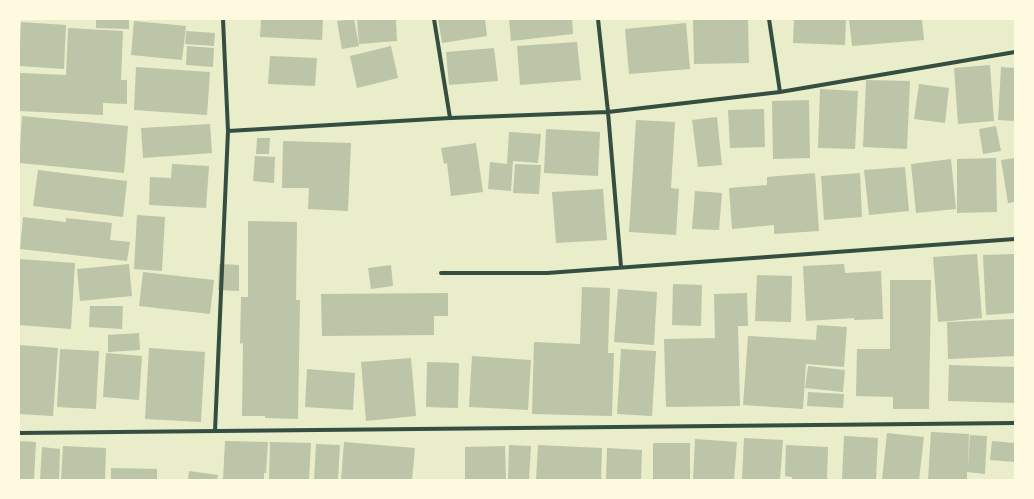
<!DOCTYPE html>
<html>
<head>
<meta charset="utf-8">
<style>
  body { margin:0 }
  #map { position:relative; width:1034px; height:499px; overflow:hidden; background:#e9edc9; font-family:Cabin,sans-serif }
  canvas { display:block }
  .frame { position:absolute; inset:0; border:20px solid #fefae0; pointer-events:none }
</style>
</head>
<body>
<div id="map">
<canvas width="1034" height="499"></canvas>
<div class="frame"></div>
</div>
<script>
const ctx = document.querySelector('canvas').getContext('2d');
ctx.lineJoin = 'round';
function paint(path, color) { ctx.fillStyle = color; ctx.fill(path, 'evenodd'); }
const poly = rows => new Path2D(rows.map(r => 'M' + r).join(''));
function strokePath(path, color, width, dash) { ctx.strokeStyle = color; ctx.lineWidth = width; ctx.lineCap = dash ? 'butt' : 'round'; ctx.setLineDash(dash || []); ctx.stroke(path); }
paint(poly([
  [96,19,129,19,129,29,96,28],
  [261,19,323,19,322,40,260,37],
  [353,19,354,19,359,46,342,49,337,21],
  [357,19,396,19,397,41,359,44],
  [438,19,485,19,487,36,442,43],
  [509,19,572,19,573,34,511,41],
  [693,19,748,19,749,63,694,64],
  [794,19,846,19,845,45,793,43],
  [849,19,922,19,924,40,852,46],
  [134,21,186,26,182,60,131,55],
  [21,22,66,25,64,69,19,66],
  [686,23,690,69,629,74,625,29],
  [68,28,123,31,121,80,127,80,127,104,103,103,103,115,19,111,20,73,66,75],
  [186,31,215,33,214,46,185,44],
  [577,42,581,80,520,85,517,46],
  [187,46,214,48,213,67,186,65],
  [391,46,398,78,357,88,350,56],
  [494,48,498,81,449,85,446,52],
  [270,56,317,58,315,86,268,84],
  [990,65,994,121,958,124,954,68],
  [136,67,210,72,207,115,134,110],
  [1001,67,1015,68,1015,121,998,120],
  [866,80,910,81,907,149,863,147],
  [919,84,949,88,945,123,914,119],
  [820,89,858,91,855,149,818,148],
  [809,100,810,158,773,159,772,101],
  [764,109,765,147,730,148,728,110],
  [22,116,128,126,124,173,19,163],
  [717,117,722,165,698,167,692,120],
  [636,120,675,122,671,188,679,189,676,235,629,232],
  [210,124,212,153,143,158,141,128],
  [996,126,1001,151,983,154,979,129],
  [546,129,600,132,598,176,544,173],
  [509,132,541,134,538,163,513,161,511,191,488,189,490,162,507,164],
  [257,138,270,138,269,154,256,154],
  [283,141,351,143,348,211,308,209,309,188,282,188],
  [476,143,483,192,451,196,447,163,444,164,441,148],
  [255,156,275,157,274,183,253,181],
  [996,158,997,212,957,213,957,159],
  [1015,158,1015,202,1008,203,1001,160],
  [951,159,956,209,916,213,911,164],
  [172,164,209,166,206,208,149,205,150,177,171,178],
  [515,164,541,165,539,194,513,193],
  [905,167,909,211,869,215,864,170],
  [38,170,127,181,123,217,33,206],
  [815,173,819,231,774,234,774,225,732,229,729,188,767,185,767,177],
  [860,173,862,217,824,220,821,176],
  [603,189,607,240,556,243,552,192],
  [695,191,722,193,719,230,692,229],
  [137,215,165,217,162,271,134,269],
  [23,217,66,222,66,218,112,223,110,240,130,242,127,261,20,249],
  [248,221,297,222,296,300,300,300,298,419,265,418,265,416,242,416,243,343,240,344,241,297,248,297],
  [977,254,982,318,938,322,933,257],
  [1015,254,1015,313,986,315,983,255],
  [19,259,75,263,71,329,19,325],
  [129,264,132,296,80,301,77,269],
  [219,264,239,265,239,291,218,290],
  [844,264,845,273,881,271,883,319,854,320,854,318,806,321,803,266],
  [391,265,393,286,371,289,368,268],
  [143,272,214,280,210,314,139,306],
  [757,275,792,276,791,322,755,321],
  [890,280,931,280,929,409,893,409,893,397,856,396,857,349,890,349],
  [673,284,702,285,701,326,672,325],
  [582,287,610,288,608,353,614,353,612,416,532,414,534,342,580,344],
  [618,289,657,292,654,345,614,342],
  [448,293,448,316,434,316,434,335,322,336,321,294],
  [747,293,748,326,738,326,740,406,666,407,664,339,715,338,714,294],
  [90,306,123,306,122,329,89,327],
  [1015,319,1015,356,948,359,947,322],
  [817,325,847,327,844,367,806,364,803,409,743,405,748,336,816,340],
  [139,333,140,350,108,352,108,335],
  [20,345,58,348,53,416,19,414],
  [149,348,205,352,201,422,145,419],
  [60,349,99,351,96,409,57,407],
  [621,349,656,351,652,416,617,414],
  [106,353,142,356,139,400,103,397],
  [472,356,531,360,528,410,469,407],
  [411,358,416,416,366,421,361,362],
  [427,362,459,363,458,408,426,407],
  [949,365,1015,367,1015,403,948,401],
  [808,366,845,370,843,392,805,388],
  [307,369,355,373,353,410,305,407],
  [808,392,844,394,843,408,807,406],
  [931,432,969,434,968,466,970,435,987,436,985,474,967,472,967,480,928,480],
  [887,433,924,437,919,480,882,480],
  [844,436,878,438,876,480,842,480],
  [744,438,783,440,780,480,742,480],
  [695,439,737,442,734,480,693,480],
  [19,441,36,442,34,480,19,480],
  [225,441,268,442,266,473,264,473,264,480,223,480],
  [992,441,1015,443,1015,462,990,460],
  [270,442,311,443,309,480,269,480],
  [344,442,415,448,412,480,341,480],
  [653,443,690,443,690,480,653,480],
  [316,444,340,445,338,480,314,480],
  [509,445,531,446,529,480,508,480],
  [538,445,602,448,601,480,536,480],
  [786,445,828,447,827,480,792,480,792,477,785,476],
  [63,446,106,448,105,480,61,480],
  [505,446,506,480,465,480,465,447],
  [42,447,60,449,59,480,40,480],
  [607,448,642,450,641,480,606,480],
  [111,468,157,469,157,480,111,480],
  [189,471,218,475,217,480,188,480]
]), '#bcc5a7');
strokePath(poly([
  [434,19,450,118],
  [598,19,608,112,621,267],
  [769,19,780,92],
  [228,131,450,118,608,112,780,92,1015,52],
  [441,273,547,273,1015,239],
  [215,431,228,131,223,19],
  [19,433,1015,423]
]), '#344e41', 4);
</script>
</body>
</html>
